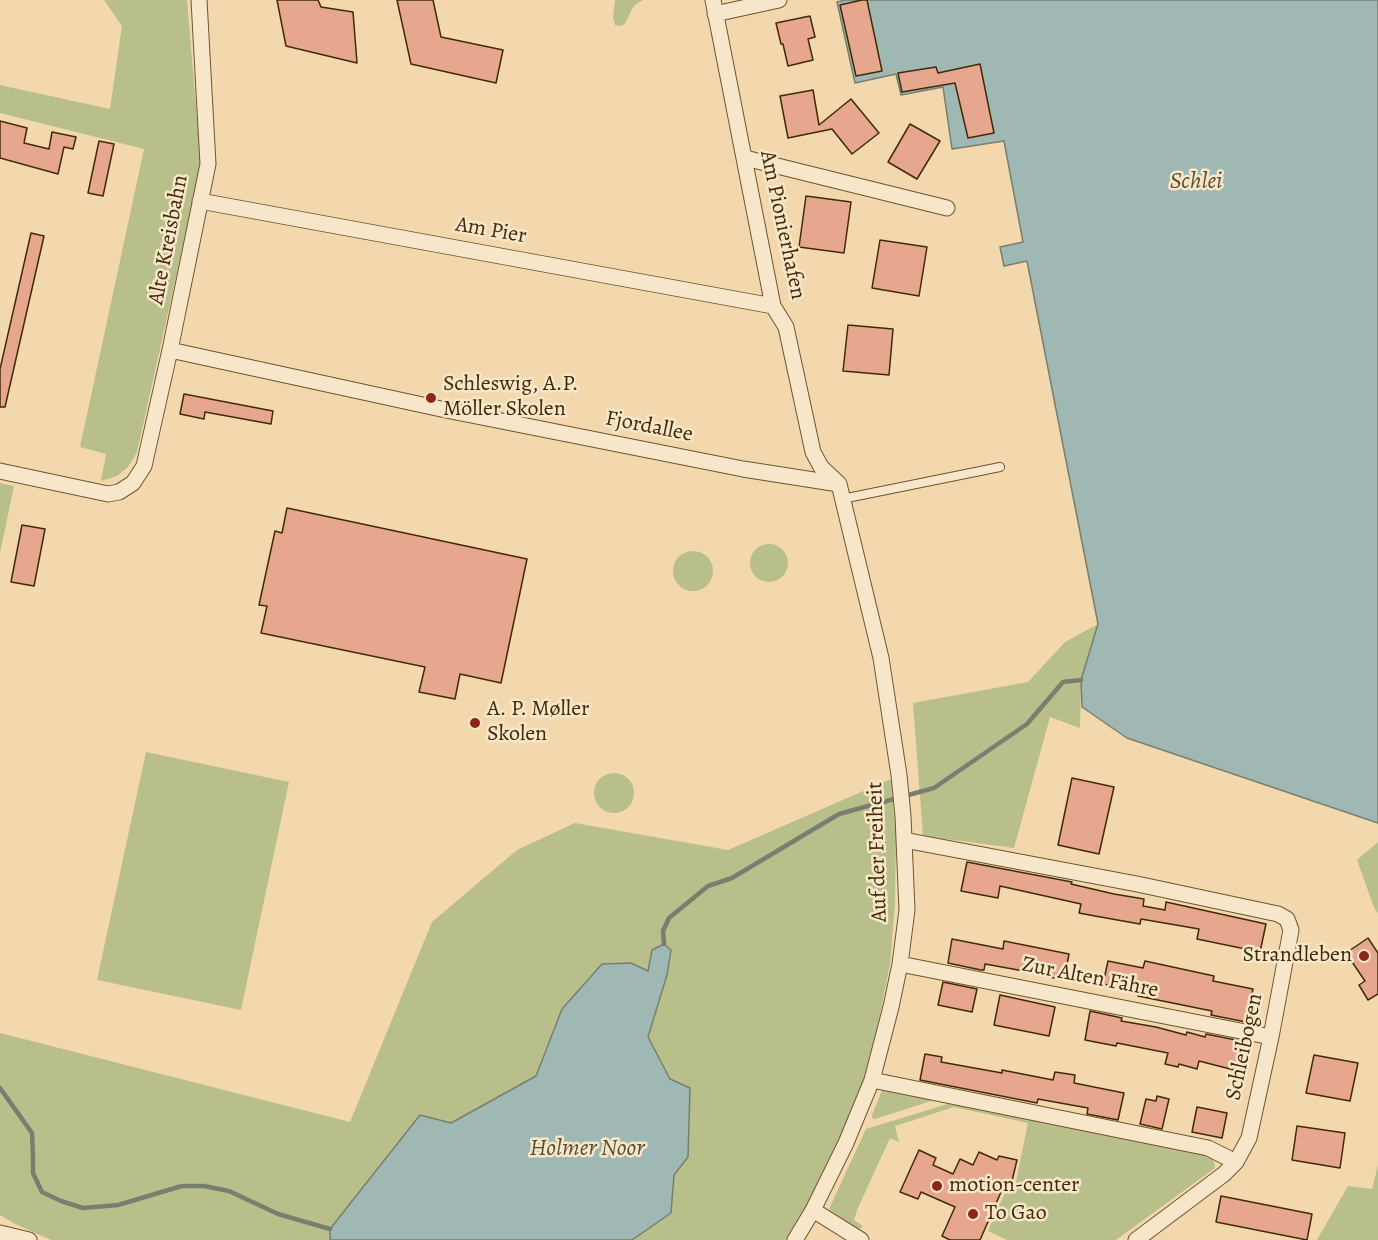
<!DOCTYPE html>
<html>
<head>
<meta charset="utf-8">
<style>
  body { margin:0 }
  canvas { display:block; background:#f2d8ac }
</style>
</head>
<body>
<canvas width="1378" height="1240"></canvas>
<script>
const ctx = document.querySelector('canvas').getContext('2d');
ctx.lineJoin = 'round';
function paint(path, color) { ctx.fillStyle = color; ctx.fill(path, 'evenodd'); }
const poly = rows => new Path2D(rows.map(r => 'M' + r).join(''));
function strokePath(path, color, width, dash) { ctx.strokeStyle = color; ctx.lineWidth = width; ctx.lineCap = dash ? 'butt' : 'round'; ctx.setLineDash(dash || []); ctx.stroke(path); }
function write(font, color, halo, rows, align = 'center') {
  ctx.font = font + ' Alegreya,serif'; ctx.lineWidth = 5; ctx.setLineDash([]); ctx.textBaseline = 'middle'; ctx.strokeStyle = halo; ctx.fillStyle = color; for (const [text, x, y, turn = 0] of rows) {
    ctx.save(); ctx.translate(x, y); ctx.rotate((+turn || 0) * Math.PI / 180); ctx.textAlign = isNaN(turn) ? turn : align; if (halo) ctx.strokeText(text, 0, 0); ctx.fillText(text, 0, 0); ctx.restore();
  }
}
paint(poly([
  [104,0,187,0,201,165,137,452,128,467,117,476,101,481,106,454,80,447,144,149,0,113,0,85,110,109,122,26],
  [615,0,643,0,635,5,631,11,626,22,623,25,620,26,615,25,613,17],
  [0,483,14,486,0,553],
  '750 563a19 19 0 1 1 38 0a19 19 0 1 1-38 0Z',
  '673 571a20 20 0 1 1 40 0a20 20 0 1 1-40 0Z',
  [1098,624,1081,680,1080,728,1050,717,1014,848,923,836,913,703,1028,682,1065,642],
  [146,752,289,782,241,1010,97,980],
  '594 793a20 20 0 1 1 40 0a20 20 0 1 1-40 0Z',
  [891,779,896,835,895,903,890,964,874,1045,855,1109,790,1240,632,1240,671,1213,674,1175,688,1157,670,1079,648,1037,667,975,648,971,631,963,602,965,562,1009,536,1076,451,1123,330,1229,330,1240,51,1240,13,1223,0,1215,0,1033,350,1122,432,922,517,850,575,823,728,850],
  [1378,842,1378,913,1375,910,1357,860],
  [883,1088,931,1098,931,1101,875,1119,872,1118,872,1115],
  [954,1102,1208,1155,1214,1161,1215,1168,1116,1240,1007,1240,988,1231,1007,1188,1014,1191,1028,1123,954,1107,895,1126,899,1142,890,1138,857,1210,854,1220,863,1226,861,1228,858,1229,829,1209,866,1129],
  [1378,1165,1378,1240,1317,1240,1348,1186,1372,1189]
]), '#b9bf8a');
const water = poly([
  [845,0,1378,0,1378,823,1127,738,1082,707,1081,680,1098,624,1027,261,1004,266,1000,247,1023,242,1004,141,952,149,943,87,901,95,896,74,855,83,837,2,845,0],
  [664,944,671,950,667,975,648,1037,670,1079,690,1088,688,1157,674,1175,671,1213,632,1240,330,1240,330,1229,420,1115,451,1123,536,1076,562,1009,602,964,631,963,648,971,652,950,664,944]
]);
paint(water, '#9fb8b4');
strokePath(water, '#797f6e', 1.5);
strokePath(poly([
  [664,944,663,931,669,918,708,886,732,878,839,814,934,788,1027,724,1063,682,1081,680],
  [0,1088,32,1133,33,1155,33,1173,42,1192,61,1201,83,1208,118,1205,182,1186,204,1186,229,1191,278,1214,330,1229]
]), '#797f6e', 4.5);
const building = poly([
  [277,0,318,0,321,7,353,12,357,63,286,46,277,0],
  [397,0,433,0,441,37,503,50,496,83,411,64,397,0],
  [862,0,867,0,882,71,856,76,840,5,862,0],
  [810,16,815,37,808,39,813,60,788,66,783,44,781,44,776,23,810,16],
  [980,64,994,133,968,138,955,83,902,92,898,73,936,67,938,73,980,64],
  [813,90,819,125,851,99,879,133,852,154,832,129,788,138,780,96,813,90],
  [0,121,27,128,24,143,49,149,52,132,76,137,73,149,64,147,58,174,0,158,0,121],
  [910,124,940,141,917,179,888,162,910,124],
  [99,141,114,144,103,196,88,193,99,141],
  [806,196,851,202,844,253,799,247,806,196],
  [31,233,44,236,5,407,0,407,0,369,31,233],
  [880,240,927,247,919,296,872,288,880,240],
  [848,325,893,329,889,375,843,371,848,325],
  [184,394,273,411,271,424,205,412,204,419,180,414,184,394],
  [287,508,527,559,501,683,460,674,455,699,419,692,425,667,261,633,267,606,259,605,275,531,282,533,287,508],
  [22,525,45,529,34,586,11,582,22,525],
  [1072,778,1114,787,1099,854,1058,845,1072,778],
  [967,862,1072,882,1071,884,1114,894,1144,899,1143,906,1165,910,1166,902,1266,924,1260,952,1197,939,1199,929,1141,919,1140,924,1095,916,1079,913,1081,904,1000,886,998,898,961,891,967,862],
  [1368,938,1378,953,1378,994,1368,1000,1359,985,1365,981,1346,953,1368,938],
  [952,939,1003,949,1004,941,1069,954,1064,980,1045,976,1046,975,985,964,984,970,981,970,948,963,952,939],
  [1108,961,1143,968,1145,961,1214,976,1213,981,1253,989,1246,1022,1211,1015,1212,1011,1138,996,1138,992,1103,984,1108,961],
  [943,982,977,989,972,1012,938,1005,943,982],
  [1000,995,1055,1007,1049,1036,994,1025,1000,995],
  [1090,1011,1122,1018,1121,1021,1156,1027,1186,1035,1187,1032,1205,1037,1206,1034,1246,1042,1238,1071,1199,1061,1197,1069,1179,1064,1178,1067,1165,1064,1168,1053,1117,1043,1116,1046,1085,1040,1090,1011],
  [925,1054,942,1057,941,1062,1002,1073,1002,1070,1053,1080,1055,1072,1075,1075,1074,1083,1124,1093,1118,1120,1087,1114,1088,1108,1038,1099,1037,1103,920,1080,925,1054],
  [1314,1055,1358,1063,1350,1101,1306,1093,1314,1055],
  [1157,1096,1169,1099,1162,1129,1140,1124,1146,1099,1156,1101,1157,1096],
  [1197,1107,1227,1113,1222,1138,1192,1132,1197,1107],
  [1297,1126,1345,1133,1340,1168,1292,1160,1297,1126],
  [919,1150,936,1158,933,1165,953,1174,960,1159,973,1165,979,1152,997,1160,999,1156,1017,1160,1011,1185,1005,1183,980,1240,950,1240,942,1236,955,1207,921,1192,918,1199,900,1192,919,1150],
  [1221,1196,1312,1214,1307,1240,1216,1222,1221,1196]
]);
paint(building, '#e7a78f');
strokePath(building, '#412a06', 1.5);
const service = poly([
  [842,499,1000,467]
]);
const minor = poly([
  [713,0,773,306,786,327,813,452,821,467,839,484,881,658,899,775,903,816,907,910,900,964,891,1007,872,1080,846,1143,813,1210,795,1240],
  [715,14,779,0],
  [745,158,947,208],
  [200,201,773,306],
  [170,350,441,409,743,469,839,484],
  [0,471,108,494,119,492,133,483,144,466,170,350,208,164,199,0],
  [904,840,1137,884,1278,914,1287,919,1291,930,1271,1037,1249,1138,1236,1162,1224,1174,1136,1240],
  [900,964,1271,1037],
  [872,1080,1208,1148,1236,1162],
  [813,1210,861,1240],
  [0,1233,29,1240]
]);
strokePath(service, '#6d5630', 10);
strokePath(minor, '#6d5630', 17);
strokePath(service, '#f7e6c9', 8);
strokePath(minor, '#f7e6c9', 15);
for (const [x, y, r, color] of [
  [431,398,6,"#8f2418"],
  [475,723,6,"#8f2418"],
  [1364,956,6,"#8f2418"],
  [937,1186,6,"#8f2418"],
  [973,1214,6,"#8f2418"]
]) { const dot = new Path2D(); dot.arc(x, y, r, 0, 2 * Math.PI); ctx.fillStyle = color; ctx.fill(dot); strokePath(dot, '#f7e6c9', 2); }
write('22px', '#412a06', '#f7e6c9', [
  ["Am Pionierhafen",782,225,78],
  ["Am Pier",491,231,10],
  ["Alte Kreisbahn",169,240,-79],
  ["Fjordallee",649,427,11],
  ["Auf der Freiheit",878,852,-92],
  ["Zur Alten Fähre",1090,978,11],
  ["Schleibogen",1245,1047,-78]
]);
write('22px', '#412a06', '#f7e6c9', [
  ["Schleswig, A.P.",443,385],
  ["Möller Skolen",443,410],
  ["A. P. Møller",487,710],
  ["Skolen",487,735],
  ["Strandleben",1352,956,"right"],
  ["motion-center",949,1186],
  ["To Gao",985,1214]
], 'left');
write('italic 24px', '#584e32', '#f7e6c9', [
  ["Schlei",1196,182],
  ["Holmer Noor",587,1149]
]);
</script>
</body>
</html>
